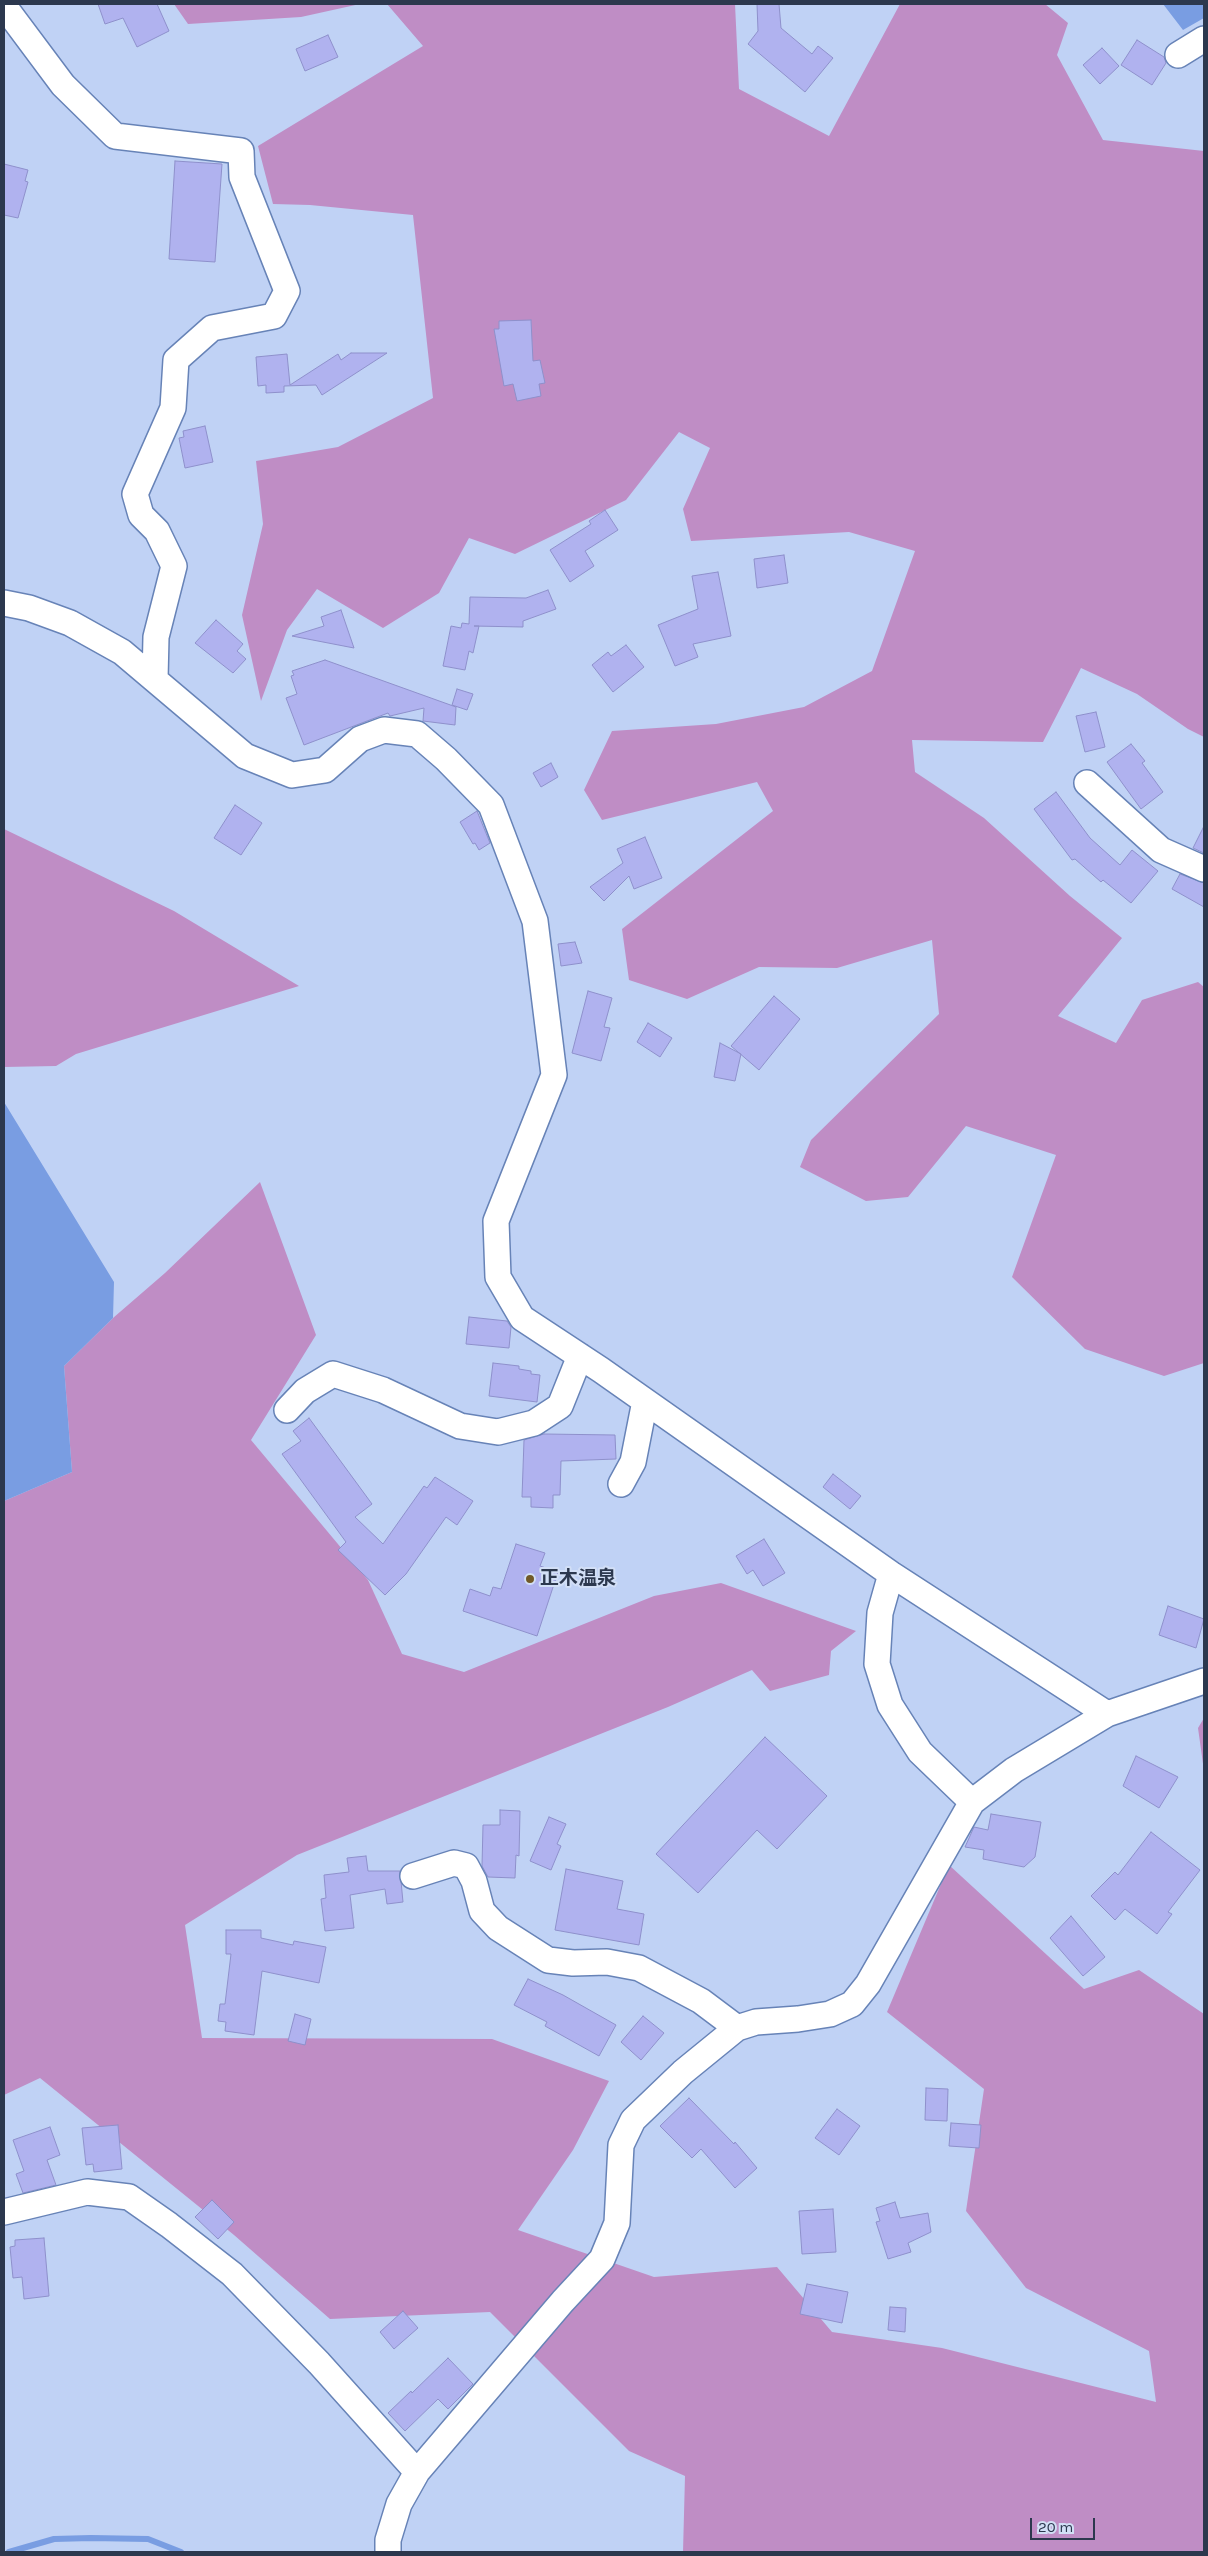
<!DOCTYPE html>
<html>
<head>
<meta charset="utf-8">
<style>
  body { margin:0 }
  #map { position:relative; width:1208px; height:2556px; overflow:hidden; background:#c0d2f5; font-family:Karla,sans-serif }
  canvas { display:block }
  .frame { position:absolute; inset:0; border:5px solid #2c384e; pointer-events:none }
  .scale { position:absolute; left:1030px; top:2518px; width:65px; height:22px; box-sizing:border-box; border:2px solid #2c384e; border-top:0; padding-left:6px; font-size:15px; line-height:18px; white-space:nowrap; color:#2c384e; -webkit-text-stroke:4px #d2dff6; paint-order:stroke }
</style>
</head>
<body>
<div id="map">
<canvas width="1208" height="2556"></canvas>
<div class="frame"></div>
<div class="scale">20 m</div>
</div>
<script>
const ctx = document.querySelector('canvas').getContext('2d');
ctx.lineJoin = 'round';
function paint(path, color) { ctx.fillStyle = color; ctx.fill(path, 'evenodd'); }
const poly = rows => new Path2D(rows.map(r => 'M' + r).join(''));
function strokePath(path, color, width, dash) { ctx.strokeStyle = color; ctx.lineWidth = width; ctx.lineCap = dash ? 'butt' : 'round'; ctx.setLineDash(dash || []); ctx.stroke(path); }
function write(font, color, halo, rows, align = 'center') {
  ctx.font = font + ' Karla,"Noto Sans JP",sans-serif'; ctx.lineWidth = 4; ctx.setLineDash([]); ctx.textBaseline = 'middle'; ctx.strokeStyle = halo; ctx.fillStyle = color; for (const [text, x, y, turn = 0] of rows) {
    ctx.save(); ctx.translate(x, y); ctx.rotate((+turn || 0) * Math.PI / 180); ctx.textAlign = isNaN(turn) ? turn : align; if (halo) ctx.strokeText(text, 0, 0); ctx.fillText(text, 0, 0); ctx.restore();
  }
}
paint(poly([
  [174,4,360,4,301,17,188,24],
  [387,4,735,4,739,89,829,136,900,4,1045,4,1068,23,1057,55,1103,140,1204,151,1204,737,1188,729,1137,694,1081,668,1043,742,912,740,915,772,984,818,1070,896,1122,938,1058,1016,1116,1043,1142,1000,1198,982,1204,987,1204,1363,1164,1376,1085,1349,1012,1277,1056,1155,966,1126,908,1197,866,1201,800,1167,811,1140,939,1014,932,940,837,968,759,967,687,999,629,980,622,929,773,811,757,782,602,820,584,790,612,731,716,724,804,707,872,671,915,551,849,532,691,541,683,509,710,448,679,432,626,500,515,554,469,538,439,593,383,628,317,589,287,630,261,701,242,615,263,524,256,461,338,447,433,398,413,215,310,205,273,204,258,146,423,46],
  [4,829,174,911,299,986,76,1054,56,1066,4,1067],
  [260,1182,316,1335,251,1440,368,1580,402,1654,464,1672,654,1596,721,1583,856,1631,831,1651,829,1675,770,1691,752,1670,668,1707,297,1855,185,1925,202,2038,492,2039,609,2081,573,2150,518,2230,654,2277,777,2267,832,2332,942,2348,1156,2402,1149,2351,1026,2288,966,2211,984,2089,887,2012,949,1865,1084,1989,1139,1970,1204,2014,1204,2552,683,2552,685,2476,629,2451,490,2312,330,2319,234,2235,40,2078,4,2095,4,1501,72,1472,64,1366,113,1318,165,1273],
  [1204,1718,1204,1771,1198,1728]
]), '#bf8dc5');
paint(poly([
  [1163,4,1204,4,1204,18,1183,30],
  [4,1102,114,1282,113,1318,64,1366,72,1472,4,1501]
]), '#799de2');
strokePath(poly([
  [9,2552,54,2539,91,2538,148,2539,181,2552]
]), '#799de2', 6);
const building = poly([
  [98,4,157,4,169,31,137,47,123,18,105,24,98,4],
  [757,4,779,4,781,28,812,54,818,46,833,58,805,92,748,44,758,31,757,4],
  [328,35,338,57,305,71,296,49,328,35],
  [1137,40,1164,57,1166,63,1152,85,1121,65,1137,40],
  [1102,48,1119,66,1100,84,1083,65,1102,48],
  [175,161,222,164,215,262,169,259,175,161],
  [4,164,28,170,25,181,28,182,18,218,4,215,4,164],
  [531,320,533,361,540,360,545,383,539,384,541,396,517,401,513,384,504,386,494,329,499,329,499,321,531,320],
  [351,353,387,353,322,395,316,385,284,386,284,392,266,393,266,385,258,386,256,357,287,354,290,385,338,354,341,360,351,353],
  [205,426,213,462,185,468,179,438,184,437,183,431,205,426],
  [605,510,618,530,585,551,594,566,570,582,550,550,591,524,589,521,605,510],
  [784,555,788,583,757,588,754,559,784,555],
  [718,572,731,636,693,644,698,657,675,666,658,625,698,609,692,576,718,572],
  [548,590,556,609,523,621,523,627,474,626,479,626,473,653,469,651,465,670,443,666,451,626,461,628,462,623,469,624,470,597,526,598,548,590],
  [341,610,354,648,292,636,324,626,321,617,341,610],
  [216,620,243,644,237,651,246,659,233,673,195,643,216,620],
  [626,645,644,667,613,692,592,665,608,652,611,656,626,645],
  [325,660,456,707,455,725,423,721,424,708,390,716,388,713,304,745,286,698,297,694,291,676,294,675,292,671,325,660],
  [457,689,473,694,467,710,452,705,457,689],
  [1096,712,1105,747,1085,752,1076,716,1096,712],
  [1131,744,1145,761,1142,763,1163,792,1141,809,1107,762,1131,744],
  [551,763,558,777,541,787,533,773,551,763],
  [1056,792,1090,838,1120,865,1132,850,1158,871,1131,903,1103,880,1101,882,1075,859,1072,860,1034,809,1056,792],
  [235,805,262,823,241,855,214,838,235,805],
  [477,811,490,843,479,850,475,843,473,844,460,822,477,811],
  [1204,826,1204,853,1193,848,1204,826],
  [645,837,662,878,634,889,629,876,604,901,590,887,623,863,617,849,645,837],
  [1180,874,1204,883,1204,907,1172,889,1180,874],
  [575,942,582,963,561,966,558,944,575,942],
  [588,991,612,998,604,1027,610,1028,601,1061,572,1053,588,991],
  [774,996,800,1019,759,1070,731,1046,774,996],
  [648,1023,672,1038,660,1057,637,1042,648,1023],
  [720,1043,741,1054,735,1081,714,1077,720,1043],
  [469,1317,507,1321,511,1327,509,1348,466,1344,469,1317],
  [493,1363,519,1366,519,1369,531,1371,531,1374,540,1375,537,1402,489,1396,493,1363],
  [309,1418,372,1504,355,1517,383,1544,424,1486,427,1488,435,1477,473,1501,457,1525,446,1517,406,1574,385,1595,338,1550,346,1542,282,1454,301,1441,293,1431,309,1418],
  [544,1434,615,1435,616,1459,561,1461,560,1495,553,1495,553,1508,531,1507,531,1497,522,1497,524,1440,544,1434],
  [833,1474,861,1496,850,1509,823,1487,833,1474],
  [764,1539,785,1573,763,1586,753,1570,747,1574,736,1556,764,1539],
  [516,1544,545,1553,540,1566,558,1572,537,1636,463,1611,470,1589,490,1596,493,1587,501,1589,516,1544],
  [1168,1606,1204,1619,1196,1648,1159,1635,1168,1606],
  [765,1737,827,1796,777,1849,757,1830,698,1893,656,1854,765,1737],
  [1136,1756,1178,1777,1159,1808,1123,1786,1136,1756],
  [500,1810,520,1811,519,1856,516,1855,515,1878,488,1877,482,1866,483,1825,500,1825,500,1810],
  [991,1814,1041,1822,1035,1857,1024,1867,983,1859,984,1850,965,1847,974,1827,988,1830,991,1814],
  [549,1817,566,1824,557,1844,561,1846,551,1870,530,1861,549,1817],
  [1151,1832,1200,1870,1168,1912,1172,1914,1157,1934,1125,1909,1115,1920,1091,1896,1115,1872,1118,1875,1151,1832],
  [366,1856,368,1871,400,1871,403,1902,387,1904,385,1889,350,1895,354,1928,325,1931,321,1899,326,1898,324,1875,349,1872,347,1858,366,1856],
  [566,1869,623,1881,617,1909,644,1914,639,1945,555,1930,566,1869],
  [1071,1916,1105,1957,1083,1976,1050,1938,1071,1916],
  [226,1930,261,1930,261,1938,293,1945,294,1941,326,1947,319,1983,262,1971,254,2035,225,2031,226,2022,218,2021,220,2004,225,2004,231,1954,226,1954,226,1930],
  [528,1979,563,1995,616,2025,599,2056,545,2026,547,2022,514,2005,528,1979],
  [295,2014,311,2019,305,2045,288,2041,295,2014],
  [643,2016,664,2033,641,2060,621,2042,643,2016],
  [926,2088,948,2089,947,2121,925,2120,926,2088],
  [689,2098,734,2144,735,2142,757,2168,735,2188,701,2149,692,2158,660,2126,689,2098],
  [837,2109,860,2126,839,2155,815,2138,837,2109],
  [951,2123,981,2125,979,2148,949,2146,951,2123],
  [118,2125,122,2169,94,2172,93,2164,86,2165,82,2128,118,2125],
  [50,2127,60,2155,47,2160,56,2185,23,2193,16,2174,24,2171,13,2140,50,2127],
  [212,2200,234,2222,218,2239,195,2217,212,2200],
  [895,2202,900,2218,928,2213,931,2232,908,2243,911,2252,888,2259,876,2222,880,2221,876,2208,895,2202],
  [833,2209,836,2252,802,2254,799,2211,833,2209],
  [44,2238,49,2296,24,2299,22,2277,13,2278,10,2247,15,2246,15,2240,44,2238],
  [807,2284,848,2292,842,2323,800,2314,807,2284],
  [890,2307,906,2308,905,2332,888,2330,890,2307],
  [403,2311,418,2328,394,2349,380,2332,403,2311],
  [448,2358,473,2384,448,2409,438,2399,405,2431,388,2413,411,2391,412,2393,448,2358]
]);
paint(building, '#b0b2ef');
strokePath(building, '#8e90cb', 1);
const minor = poly([
  [4,6,63,85,115,136,241,151,242,177,287,291,274,316,212,328,176,360,173,408,135,494,141,515,157,531,174,566,156,637,155,679],
  [1178,55,1204,39],
  [4,603,29,608,70,623,122,652,245,756,292,775,325,770,360,739,384,730,417,734,446,759,491,805,535,921,554,1075,496,1221,498,1277,522,1318,601,1370,891,1574,1107,1714],
  [1087,783,1161,850,1204,869],
  [287,1410,305,1391,333,1374,383,1390,460,1426,498,1432,534,1423,560,1406,580,1356],
  [621,1484,633,1462,645,1401],
  [891,1574,880,1613,877,1664,890,1705,920,1752,972,1802],
  [413,1876,454,1863,466,1866,474,1881,482,1911,498,1928,548,1960,573,1963,607,1962,639,1968,701,2001,737,2028],
  [4,2212,87,2192,129,2197,169,2225,232,2274,319,2363,417,2472],
  [388,2552,388,2540,399,2504,417,2472,563,2301,602,2259,617,2223,621,2145,633,2120,683,2072,737,2028,756,2022,798,2019,830,2014,852,2004,868,1984,972,1802,1014,1770,1107,1714,1204,1681]
]);
strokePath(minor, '#6783b7', 28);
strokePath(minor, '#fff', 25);
for (const [x, y, r, color] of [
  [530,1579,5,"#715929"]
]) { const dot = new Path2D(); dot.arc(x, y, r, 0, 2 * Math.PI); ctx.fillStyle = color; ctx.fill(dot); strokePath(dot, '#d2dff6', 2); }
write('bold 19px', '#2c384e', '#d2dff6', [
  ["正木温泉",540,1579]
], 'left');
</script>
</body>
</html>
